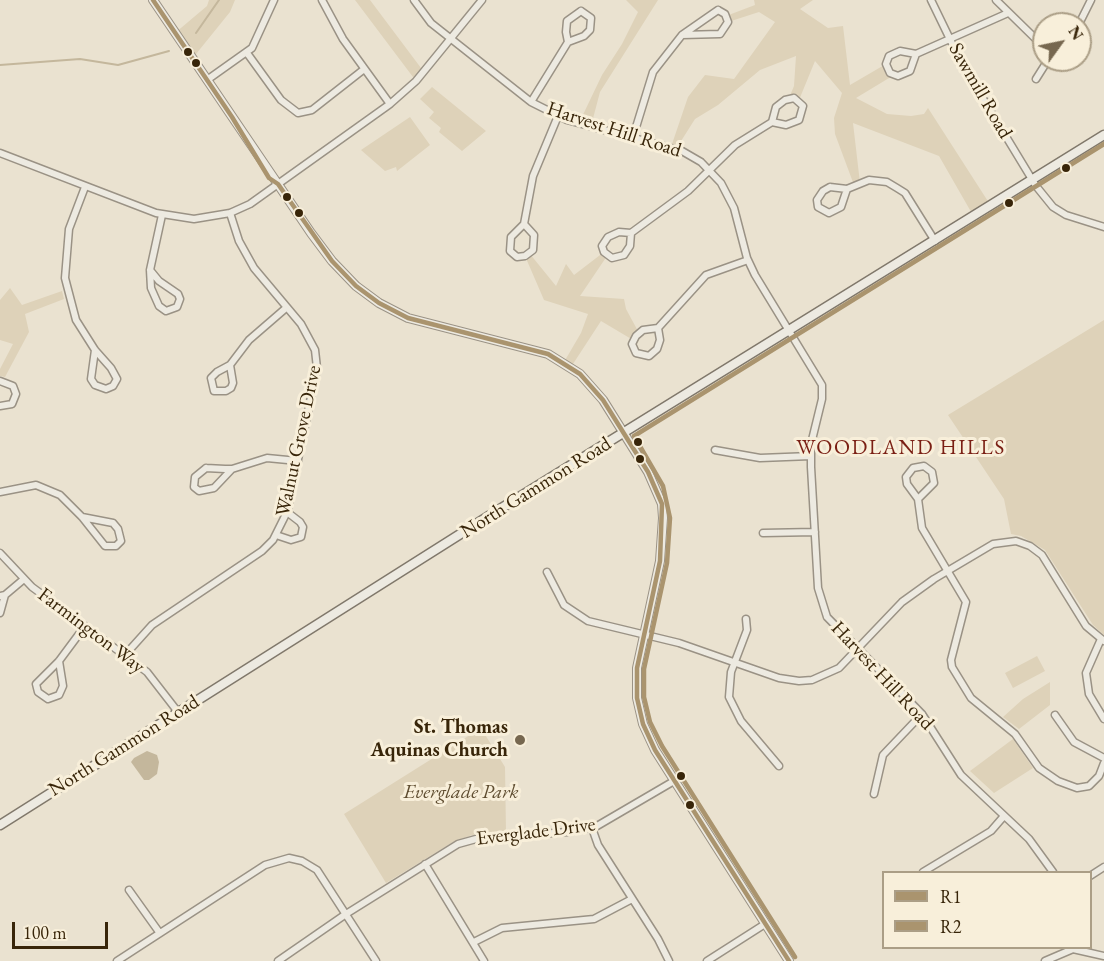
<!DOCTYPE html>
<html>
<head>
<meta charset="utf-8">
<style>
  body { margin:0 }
  #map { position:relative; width:1104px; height:961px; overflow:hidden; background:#eae2d0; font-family:"EB Garamond",serif }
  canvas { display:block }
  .legend { position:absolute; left:882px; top:871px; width:210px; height:78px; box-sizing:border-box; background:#f8efda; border:2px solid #ab9e86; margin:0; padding:8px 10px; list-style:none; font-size:18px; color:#382509 }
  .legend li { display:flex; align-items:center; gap:12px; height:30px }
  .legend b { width:30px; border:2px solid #ab9e86 }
  .north { position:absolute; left:1032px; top:12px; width:60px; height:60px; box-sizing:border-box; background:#f8efda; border:2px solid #ab9e86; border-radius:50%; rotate:57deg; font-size:16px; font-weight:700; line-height:24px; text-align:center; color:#382509 }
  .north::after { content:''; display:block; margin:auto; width:21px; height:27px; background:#76674f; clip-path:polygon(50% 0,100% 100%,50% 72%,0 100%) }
  .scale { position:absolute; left:12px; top:922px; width:96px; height:27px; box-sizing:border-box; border:3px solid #382509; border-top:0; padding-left:8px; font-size:18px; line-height:21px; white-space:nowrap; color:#382509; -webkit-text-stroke:4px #f8efda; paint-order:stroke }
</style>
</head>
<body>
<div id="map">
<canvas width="1104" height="961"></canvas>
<ul class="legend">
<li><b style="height:8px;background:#aa946e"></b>R1</li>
<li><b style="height:8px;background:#aa946e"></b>R2</li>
</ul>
<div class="north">N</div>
<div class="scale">100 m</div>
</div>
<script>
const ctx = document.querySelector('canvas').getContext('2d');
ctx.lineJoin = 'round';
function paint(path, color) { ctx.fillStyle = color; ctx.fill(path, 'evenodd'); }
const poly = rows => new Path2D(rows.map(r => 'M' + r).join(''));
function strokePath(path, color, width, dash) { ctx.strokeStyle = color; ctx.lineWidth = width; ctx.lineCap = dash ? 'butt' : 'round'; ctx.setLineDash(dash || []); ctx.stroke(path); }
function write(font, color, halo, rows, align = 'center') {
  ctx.font = font + ' "EB Garamond",serif'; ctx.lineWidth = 6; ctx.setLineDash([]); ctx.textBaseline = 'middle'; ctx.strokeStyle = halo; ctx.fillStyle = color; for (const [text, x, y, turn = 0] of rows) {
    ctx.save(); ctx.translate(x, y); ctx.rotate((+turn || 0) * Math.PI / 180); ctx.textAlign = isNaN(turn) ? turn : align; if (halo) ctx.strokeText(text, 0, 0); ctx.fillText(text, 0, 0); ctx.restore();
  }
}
paint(poly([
  [209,0,235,0,230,12,192,59,175,33,207,6],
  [355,0,370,0,424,72,416,81],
  [626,0,658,0,600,92,591,126,579,123,602,75,622,44,638,12],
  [754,0,813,0,800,9,828,28,843,26,850,85,886,64,894,75,856,98,887,114,911,116,924,114,928,108,991,206,974,217,939,156,853,123,860,183,854,185,835,134,834,118,842,93,815,61,799,100,789,98,794,86,796,56,760,70,718,105,695,119,676,149,671,147,688,97,705,75,734,79,775,22,759,12,728,22,726,16,755,5],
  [432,87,486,131,462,151,439,132,441,128,429,118,434,112,420,99],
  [410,117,430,145,397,171,396,167,385,171,361,150],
  [604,252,607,256,580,296,624,299,626,309,639,333,633,340,601,321,571,367,564,362,581,333,588,314,544,300,525,256,530,254,556,286,566,264,574,275],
  [10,288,22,305,62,291,64,299,25,314,29,332,5,377,0,376,0,369,13,344,0,340,0,300],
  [1104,320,1104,635,1093,625,1045,550,1021,536,1011,534,1004,499,948,415],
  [1037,656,1045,671,1013,688,1005,673],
  [1050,682,1050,705,1019,729,1003,717,1023,699],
  [481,728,505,767,506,832,472,835,453,842,386,883,344,814],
  [1013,739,1033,768,994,793,970,771]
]), '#ded2b9');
paint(poly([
  [147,751,157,755,159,762,157,774,149,780,144,780,131,762,134,758]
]), '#c4b79c');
strokePath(poly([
  [196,33,219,0],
  [0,65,80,59,118,65,169,51]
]), '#c4b79c', 2);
const minor = poly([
  [322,0,343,39,390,104],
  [414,0,431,23,531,102,567,120,682,151,701,162,721,183,734,208,747,258,755,275,822,385,822,399,811,444,811,467,818,588,827,617,922,714,961,775,1029,839,1053,872],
  [931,0,962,64,1036,186,1053,207,1066,215,1104,227],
  [996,0,1044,47],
  [718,10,725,14,728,22,720,34,682,35,718,10],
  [581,11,591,18,590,30,584,36,568,42,566,32,567,21,581,11],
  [1079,24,1091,0],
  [900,51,916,54,910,71,898,76,890,73,886,64,889,56,900,51],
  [247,53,281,100,298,113,312,110,363,70],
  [916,54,1008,13],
  [1036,79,1048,60],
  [207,80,252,48,274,0],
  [794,98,803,106,799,120,786,125,772,122,776,107,785,100,794,98],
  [531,102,568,42],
  [633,137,653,72,682,35],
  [0,153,156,213,194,219,230,213,250,204,390,104,416,81,482,0],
  [85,187,69,229,65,278,76,320,95,350],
  [830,187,847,189,841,207,829,213,818,207,817,200,823,191,830,187],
  [847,189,869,180,887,182,897,188,905,193,935,241],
  [524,224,533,176,558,116],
  [524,224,534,235,533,250,525,256,517,257,510,251,511,237,524,224],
  [619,232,631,233,630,246,624,255,612,258,604,252,602,246,608,237,619,232],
  [631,233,688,191,735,145,772,122],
  [150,270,159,281,178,294,180,299,177,307,166,311,159,306,151,288,150,270],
  [150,270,162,215],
  [658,328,706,275,748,260],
  [658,328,660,340,657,349,649,356,636,353,632,344,636,336,643,330,658,328],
  [95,350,111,368,117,379,113,386,106,389,95,385,91,379,95,350],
  [230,365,249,340,286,308],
  [230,365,233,383,231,388,226,391,214,391,211,378,217,372,230,365],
  [0,381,13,386,16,394,12,404,0,406],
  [715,450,760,458,811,456],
  [206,468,225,469,232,469,214,488,199,491,194,487,195,477,206,468],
  [232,469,267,458,298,461],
  [0,492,36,485,60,495,82,517],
  [918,499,934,483,932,472,924,466,913,468,906,477,907,484,918,499,922,528,966,602,951,660,952,667,971,698,1015,734,1039,768,1058,781,1077,788,1089,786,1099,776,1104,763],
  [82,517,113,523,118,529,121,541,116,546,105,546,82,517],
  [763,533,815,532],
  [276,535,291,540,301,537,303,527,300,522,287,512],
  [0,553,32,587,147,672,178,712],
  [547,572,564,605,588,621,679,643,779,678,799,681,812,680,839,668,902,602,934,579,993,544,1016,541,1030,546,1042,555,1086,626,1104,641],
  [5,595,24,579],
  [0,596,5,595,0,613],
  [746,619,747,630,731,672,729,697,741,721,779,766],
  [1101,639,1086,673,1089,694,1104,719],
  [125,655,152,625,262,551,273,540,287,512,317,368,315,350,301,324,254,268,239,241,230,213],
  [59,661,63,686,59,695,48,699,38,692,36,684,59,661],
  [59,661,85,626],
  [1055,715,1074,742,1104,758],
  [874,794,883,755,922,714],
  [592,828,598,845,658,939,669,961],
  [425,864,484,961],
  [923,872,991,831,1004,816],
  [1090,876,1104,867],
  [129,890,159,932],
  [474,942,502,928,594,919,632,899],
  [117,961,265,865,289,858,302,861,317,870,376,961],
  [278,961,346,914,458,844,476,839,567,832,597,826,674,781],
  [707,961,765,924],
  [1045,961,1073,949,1104,956]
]);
const tertiary = poly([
  [153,0,311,233,332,261,356,286,379,303,408,318,548,354,580,374,603,400,648,472,662,504,663,518,660,561,637,668,637,698,643,724,655,750,789,961]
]);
const secondary = poly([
  [0,825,492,514,1104,135]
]);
strokePath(minor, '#9a9285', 9);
strokePath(tertiary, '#9a9285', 10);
strokePath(secondary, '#80786b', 11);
strokePath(minor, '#edeae1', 6);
strokePath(tertiary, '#edeae1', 8);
strokePath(secondary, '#edeae1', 8);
strokePath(poly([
  [153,0,232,117,269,178,278,184,332,261,356,286,379,303,408,318,548,354,580,374,603,400,648,472,662,504,660,561,637,668,637,698,643,724,655,750,789,961]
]), '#aa946e', 4.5);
strokePath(poly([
  [795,957,662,746,650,722,644,697,644,669,667,563,670,518,663,486,634,436,1104,144]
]), '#aa946e', 4.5);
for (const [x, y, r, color] of [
  [188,52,5,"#382509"],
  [196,63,5,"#382509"],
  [1066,168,5,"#382509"],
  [287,197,5,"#382509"],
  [1009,203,5,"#382509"],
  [299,213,5,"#382509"],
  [638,442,5,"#382509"],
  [640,459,5,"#382509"],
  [520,740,6,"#76674f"],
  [681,776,5,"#382509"],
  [690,805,5,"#382509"]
]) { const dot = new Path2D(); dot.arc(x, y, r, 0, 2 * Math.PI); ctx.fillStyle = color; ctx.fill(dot); strokePath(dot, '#f8efda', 2); }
write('20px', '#382509', '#f8efda', [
  ["Sawmill Road",980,91,60],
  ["Harvest Hill Road",614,130,18],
  ["Walnut Grove Drive",299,441,-78],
  ["North Gammon Road",536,488,-32],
  ["Farmington Way",91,631,37],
  ["Harvest Hill Road",882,676,47],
  ["North Gammon Road",124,746,-32],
  ["Everglade Drive",536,832,-7]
]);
write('bold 20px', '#382509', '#f8efda', [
  ["St. Thomas",508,728],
  ["Aquinas Church",508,751]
], 'right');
write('italic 20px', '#5f4d30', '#f8efda', [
  ["Everglade Park",461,793]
]);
ctx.letterSpacing = '1.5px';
write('21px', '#7a1f14', '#f8efda', [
  ["WOODLAND HILLS",901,448]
]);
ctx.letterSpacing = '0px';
</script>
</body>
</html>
